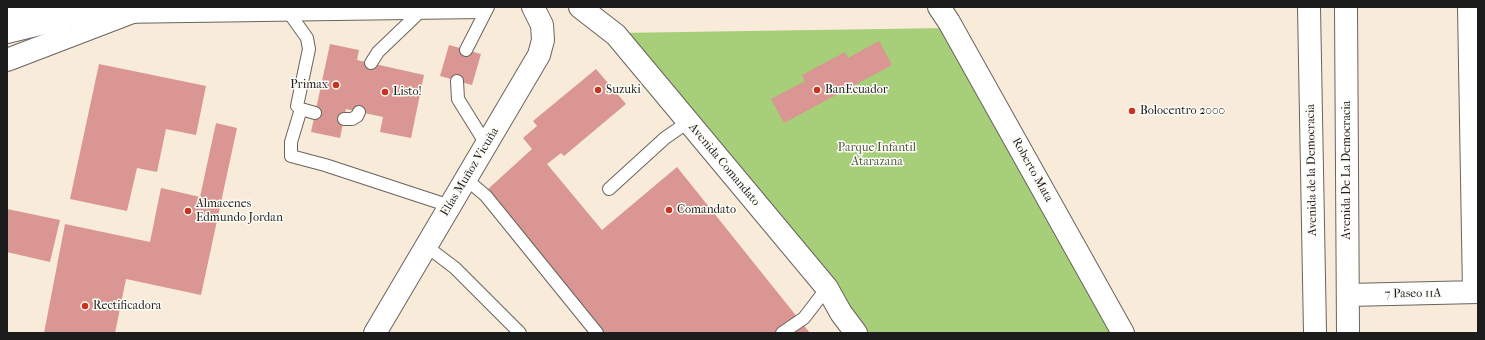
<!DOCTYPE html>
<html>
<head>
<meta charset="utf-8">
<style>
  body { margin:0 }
  #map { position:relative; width:1485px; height:340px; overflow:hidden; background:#f9ebd9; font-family:"IM FELL French Canon",serif }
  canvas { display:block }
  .frame { position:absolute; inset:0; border:8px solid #1c1c1c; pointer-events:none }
</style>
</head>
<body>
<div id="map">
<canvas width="1485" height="340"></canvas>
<div class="frame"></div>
</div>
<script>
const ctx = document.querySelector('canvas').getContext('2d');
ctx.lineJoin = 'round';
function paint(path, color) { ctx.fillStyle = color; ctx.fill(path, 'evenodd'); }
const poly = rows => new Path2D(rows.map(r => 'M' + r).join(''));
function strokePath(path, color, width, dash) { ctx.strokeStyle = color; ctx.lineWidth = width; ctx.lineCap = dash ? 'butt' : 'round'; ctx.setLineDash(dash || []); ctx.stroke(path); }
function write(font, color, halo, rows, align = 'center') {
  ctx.font = font + ' "IM FELL French Canon",serif'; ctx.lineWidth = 3; ctx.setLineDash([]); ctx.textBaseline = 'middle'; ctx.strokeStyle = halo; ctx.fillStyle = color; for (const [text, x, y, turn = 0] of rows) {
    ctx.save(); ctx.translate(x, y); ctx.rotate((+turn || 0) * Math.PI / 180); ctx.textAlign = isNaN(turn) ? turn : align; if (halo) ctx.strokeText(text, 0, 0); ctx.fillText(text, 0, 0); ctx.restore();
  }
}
paint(poly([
  [947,28,1122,333,857,333,617,33]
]), '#a7ce79');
paint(poly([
  [879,41,892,65,784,123,771,99,805,81,802,75,845,52,848,58],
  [330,44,359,50,357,60,424,75,411,138,380,132,383,117,346,109,340,138,311,132],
  [449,45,481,54,472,85,440,76],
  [99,64,206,86,196,135,166,129,157,172,137,168,127,211,70,199],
  [596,69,626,104,564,156,561,153,547,164,602,230,677,167,810,333,603,333,487,190,532,149,523,138,537,126,533,121],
  [216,123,237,128,201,295,126,279,115,333,44,333,65,224,150,242,161,188,200,197],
  [7,209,60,220,50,262,7,252]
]), '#da9692');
const lane = poly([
  [287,10,307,38,309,49,297,106,301,109,315,113],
  [466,50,488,7],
  [371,63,378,52,424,8],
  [457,81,458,99,486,144],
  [301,109,291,142,291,156,325,165,450,206],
  [344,119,352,119,357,116,359,112],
  [466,179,486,196,597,333],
  [609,189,665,138,688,122],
  [426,246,455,268,520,333],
  [782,333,804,318,827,288]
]);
const street = poly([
  [580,7,616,35,827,288,841,313,856,333],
  [939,7,949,22,1123,333],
  [1469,7,1474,292],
  [1348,295,1478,292]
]);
const secondary = poly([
  [1309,7,1315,333],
  [1346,7,1348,333],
  [116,12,481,7],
  [7,32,60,19],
  [375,333,539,55,543,40,542,25,533,7]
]);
const primary = poly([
  [7,15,97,12],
  [7,60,135,11]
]);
strokePath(lane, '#69645e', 14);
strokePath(street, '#69645e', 24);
strokePath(secondary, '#69645e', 24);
strokePath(primary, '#69645e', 24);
strokePath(lane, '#fff', 12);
strokePath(street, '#fff', 22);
strokePath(secondary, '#fff', 22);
strokePath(primary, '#fff', 22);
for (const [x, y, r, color] of [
  [336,85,4,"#c8321e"],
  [598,90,4,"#c8321e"],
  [817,90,4,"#c8321e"],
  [385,92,4,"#c8321e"],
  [1132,111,4,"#c8321e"],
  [669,210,4,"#c8321e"],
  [188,211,4,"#c8321e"],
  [85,306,4,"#c8321e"]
]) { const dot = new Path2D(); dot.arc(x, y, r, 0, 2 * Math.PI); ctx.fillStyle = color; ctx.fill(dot); strokePath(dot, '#fdfcf7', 1.5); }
write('12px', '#1c1c1c', '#fdfcf7', [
  ["Primax",328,85,"right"],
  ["Suzuki",606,90],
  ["BanEcuador",825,90],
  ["Listo!",393,92],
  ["Bolocentro 2000",1140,111],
  ["Almacenes",196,204],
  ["Edmundo Jordan",196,218],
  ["Comandato",677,210],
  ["Rectificadora",93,306]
], 'left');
write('12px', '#4d5a3d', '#fdfcf7', [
  ["Parque Infantil",877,148],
  ["Atarazana",877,162]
]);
write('12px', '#1c1c1c', '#fdfcf7', [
  ["Avenida Comandato",724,165,50],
  ["Roberto Mata",1032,170,61],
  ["Avenida de la Democracia",1312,170,-91],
  ["Avenida De La Democracia",1347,170,-90],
  ["Elías Muñoz Vicuña",470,172,-59],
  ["7 Paseo 11A",1413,294,-1]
]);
</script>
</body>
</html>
